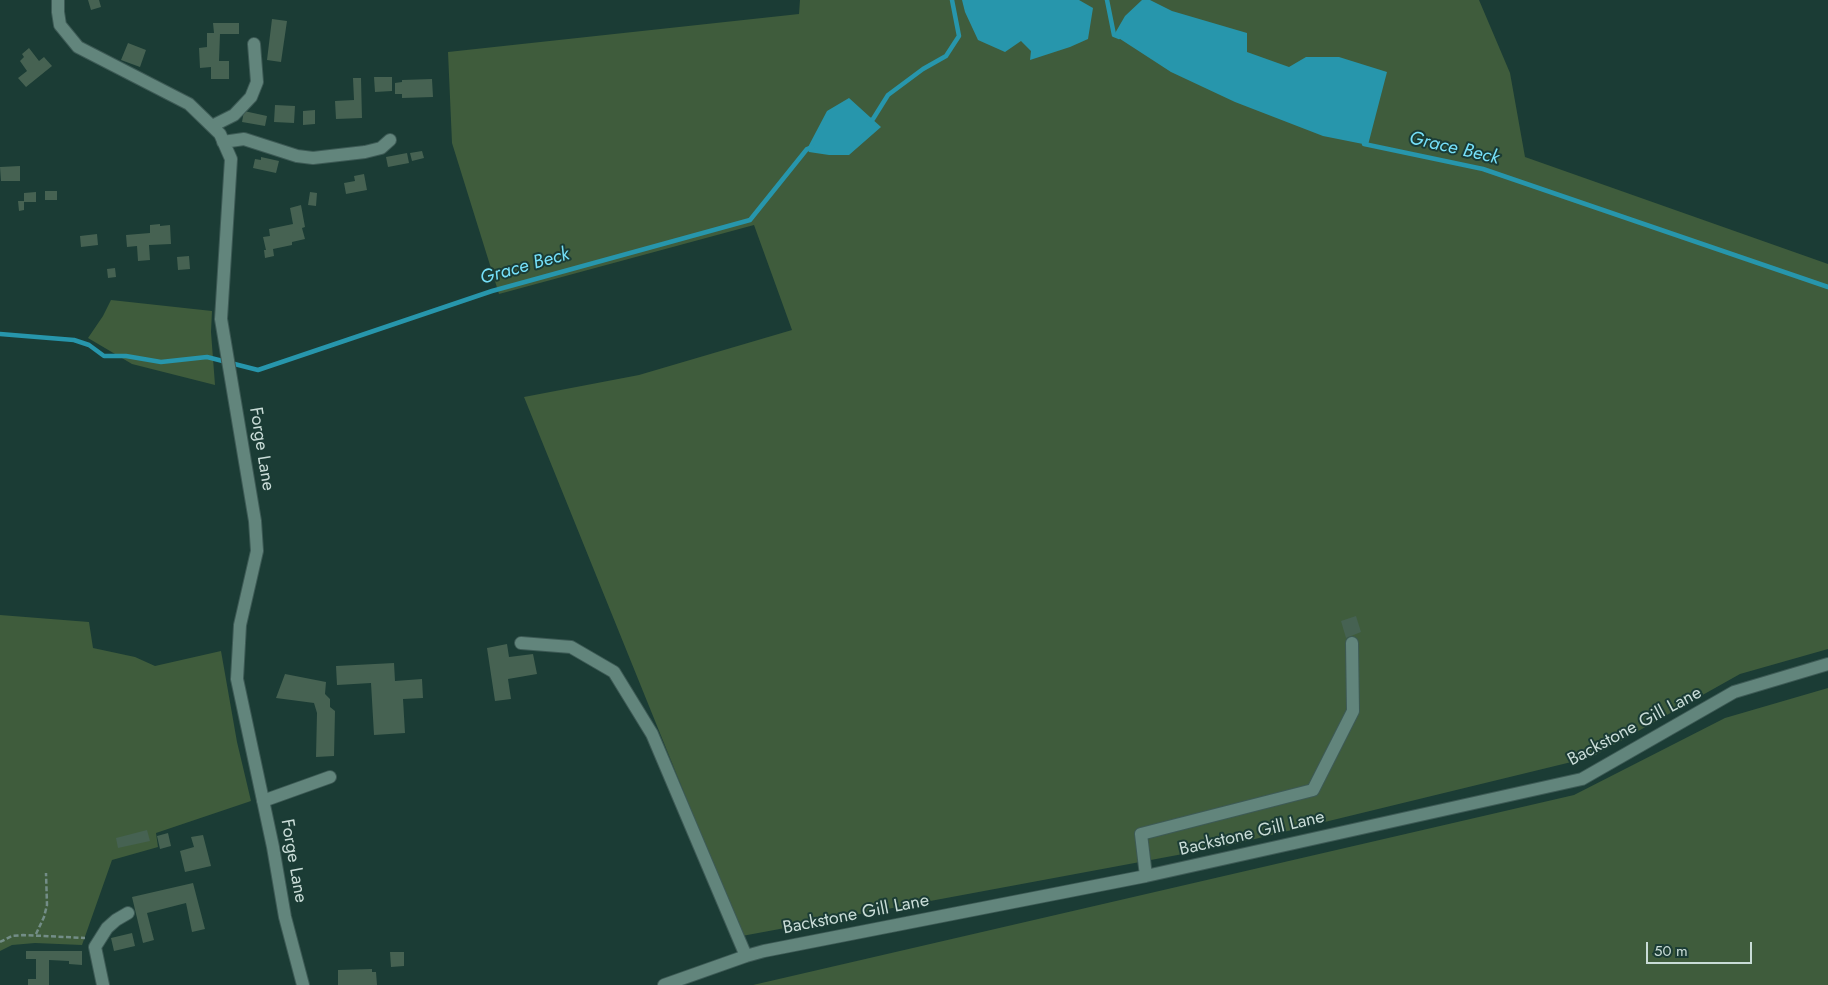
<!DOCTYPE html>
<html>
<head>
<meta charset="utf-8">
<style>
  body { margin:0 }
  #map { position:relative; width:1828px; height:985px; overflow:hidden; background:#1b3c35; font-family:Jost,sans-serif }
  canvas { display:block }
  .scale { position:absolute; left:1646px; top:942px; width:106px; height:22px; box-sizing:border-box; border:2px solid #c9dcd7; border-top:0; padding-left:6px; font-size:15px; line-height:18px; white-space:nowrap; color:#c9dcd7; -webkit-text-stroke:4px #1b3c35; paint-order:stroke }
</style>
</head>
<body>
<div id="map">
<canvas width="1828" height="985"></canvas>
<div class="scale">50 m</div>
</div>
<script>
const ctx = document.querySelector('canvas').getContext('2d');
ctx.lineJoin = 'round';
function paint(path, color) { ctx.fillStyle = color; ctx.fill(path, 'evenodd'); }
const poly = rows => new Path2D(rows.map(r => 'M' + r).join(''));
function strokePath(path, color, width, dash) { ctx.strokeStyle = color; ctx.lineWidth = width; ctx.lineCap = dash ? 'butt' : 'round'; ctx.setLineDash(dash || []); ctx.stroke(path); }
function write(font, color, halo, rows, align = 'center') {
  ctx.font = font + ' Jost,sans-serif'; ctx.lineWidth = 4; ctx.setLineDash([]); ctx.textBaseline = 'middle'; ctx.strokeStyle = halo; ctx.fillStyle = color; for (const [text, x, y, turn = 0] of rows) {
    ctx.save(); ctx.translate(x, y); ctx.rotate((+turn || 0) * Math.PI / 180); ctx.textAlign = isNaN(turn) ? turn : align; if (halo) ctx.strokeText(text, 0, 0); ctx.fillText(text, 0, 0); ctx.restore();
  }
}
paint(poly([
  [800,0,1479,0,1510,73,1525,157,1828,264,1828,649,1740,674,1592,757,1226,846,742,936,524,397,639,375,792,330,754,225,499,294,452,143,448,52,799,14],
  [111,300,212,311,211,332,215,385,132,364,88,338,103,316],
  [0,615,89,622,93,648,135,657,155,666,221,651,237,742,251,801,156,833,158,847,112,860,82,945,35,943,12,945,0,951],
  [1828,688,1828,985,753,985,1574,795,1725,718]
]), '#3f5c3c');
paint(poly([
  [962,0,1079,0,1093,8,1088,39,1070,47,1030,60,1031,51,1021,41,1005,52,978,40,965,12],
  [1142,0,1150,0,1172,11,1247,33,1247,52,1289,67,1306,57,1339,57,1387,72,1368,145,1323,136,1235,102,1171,72,1114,35,1125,16],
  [849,98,881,127,849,155,829,155,809,152,807,149,827,111]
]), '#2796ac');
strokePath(poly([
  [1107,0,1114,35,1119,37],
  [869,121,873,119,888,95,923,69,946,56,959,36,952,0],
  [1364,144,1483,169,1828,287],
  [0,334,74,340,89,345,104,356,126,356,161,362,207,357,258,370,492,291,750,220,807,149,812,147]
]), '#2796ac', 4.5);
paint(poly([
  [88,0,99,0,101,7,91,10],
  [272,19,287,21,281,62,267,60],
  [213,23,239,23,239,34,220,34,219,61,229,61,229,79,211,79,211,67,200,68,199,48,207,47,207,33,214,33],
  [128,43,146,50,140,67,121,60],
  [29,48,39,61,44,57,52,66,26,87,18,78,27,71,20,61,24,57,22,54],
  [374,77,392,77,392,91,375,92],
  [353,78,361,78,362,118,336,119,335,101,354,100],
  [432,79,433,97,402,98,402,94,395,94,395,83,402,82,402,80],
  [275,105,295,106,294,123,274,122],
  [315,110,315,124,303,125,303,111],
  [244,111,267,116,265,126,242,122],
  [422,151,424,158,412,161,410,153],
  [407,153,409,163,388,167,386,157],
  [261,157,279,161,276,173,253,168,255,159,261,160],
  [20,166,20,181,1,181,0,167],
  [364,174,367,190,346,194,344,183,355,181,354,176],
  [45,191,57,191,57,200,45,200],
  [36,192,36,202,24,202,24,210,19,211,18,201,24,201,24,193],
  [310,192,317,193,316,206,308,205],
  [301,205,305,227,302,228,305,239,292,242,292,245,273,249,274,256,265,258,264,250,266,250,263,237,270,236,269,229,293,224,290,208],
  [160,224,160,226,170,225,171,244,149,245,150,260,138,261,137,246,127,247,126,235,150,233,150,225],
  [97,234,98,245,81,247,80,236],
  [189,256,190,269,178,270,177,257],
  [115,268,116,277,108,278,107,269],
  [1356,616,1361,632,1346,638,1341,621],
  [507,644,509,657,533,654,537,674,508,679,511,699,495,701,487,648],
  [394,663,395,681,422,679,423,698,403,699,405,733,374,735,371,683,337,685,336,666],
  [285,674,326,682,325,694,330,699,330,707,335,711,334,756,316,757,317,713,314,703,276,698],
  [147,830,150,841,118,848,116,838],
  [168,833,171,846,160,849,157,836],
  [203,835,211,866,185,872,180,851,194,847,191,837],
  [193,883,205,929,192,932,186,903,147,913,154,940,143,943,132,897],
  [132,933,135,946,114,951,111,938],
  [26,951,82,951,82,965,69,964,69,961,49,960,49,985,28,985,28,979,36,979,36,959,26,959],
  [390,952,404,952,404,966,391,967],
  [372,969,372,972,376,972,377,985,338,985,338,970]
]), '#466252');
const minor = poly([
  [58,0,58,12,60,25,78,47,189,104,220,134,231,159,221,319,255,521,257,551,240,625,237,679,273,847,285,917,303,985],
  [212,126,234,115,251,97,257,82,254,44],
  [223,142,244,139,297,156,313,158,365,152,381,148,390,140],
  [521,643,571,647,614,672,652,734,746,956],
  [263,801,330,777],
  [1146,876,1141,834,1313,790,1353,711,1352,643],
  [103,985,95,947,107,928,116,920,128,913],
  [664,985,746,956,764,951,1146,876,1582,779,1734,692,1828,664]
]);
strokePath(minor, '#3d5a55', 14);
strokePath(poly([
  [36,934,44,917,47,905,46,873],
  [0,942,12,936,23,935,85,938]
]), '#738d87', 2.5, [5, 2.5]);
strokePath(minor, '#62857c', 12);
write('18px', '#c9dcd7', '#1b3c35', [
  ["Forge Lane",261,449,81],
  ["Backstone Gill Lane",1635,727,-28],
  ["Backstone Gill Lane",1252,834,-13],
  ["Forge Lane",293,861,80],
  ["Backstone Gill Lane",856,915,-11]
]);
write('italic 19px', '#75dff8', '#1b3c35', [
  ["Grace Beck",1454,149,13],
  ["Grace Beck",525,267,-16]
]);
</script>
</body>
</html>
